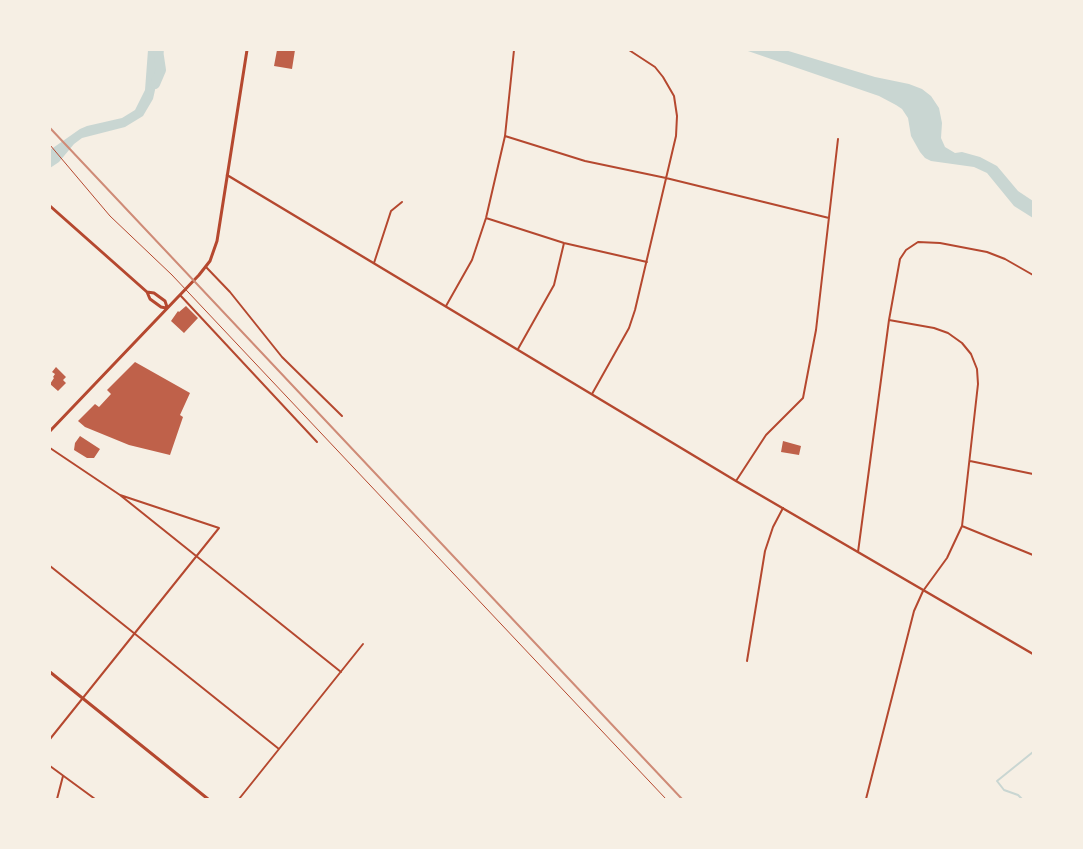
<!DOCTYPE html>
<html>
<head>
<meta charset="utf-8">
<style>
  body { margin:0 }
  #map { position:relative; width:1083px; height:849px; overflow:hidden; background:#f6efe4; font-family:Barlow,sans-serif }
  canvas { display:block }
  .frame { position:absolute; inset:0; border:51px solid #f6efe4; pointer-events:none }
</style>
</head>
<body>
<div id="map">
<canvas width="1083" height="849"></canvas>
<div class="frame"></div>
</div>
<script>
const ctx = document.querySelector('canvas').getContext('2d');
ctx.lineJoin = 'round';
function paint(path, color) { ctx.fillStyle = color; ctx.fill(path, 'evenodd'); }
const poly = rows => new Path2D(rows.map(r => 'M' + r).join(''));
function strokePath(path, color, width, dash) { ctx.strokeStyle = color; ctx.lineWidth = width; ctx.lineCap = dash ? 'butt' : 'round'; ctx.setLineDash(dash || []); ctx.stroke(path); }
paint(poly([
  [148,50,164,50,153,99,143,116,125,127,82,138,74,144,59,162,50,168,50,150,80,129,87,126,122,118,135,110,145,90],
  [745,50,785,50,875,77,909,84,922,89,931,96,939,108,942,123,941,138,945,147,955,153,962,152,980,157,997,166,1018,191,1033,201,1033,218,1014,206,987,173,974,167,931,161,925,158,920,152,911,136,908,118,902,109,896,105,879,96]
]), '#c9d6d2');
strokePath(poly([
  [1022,799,1018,795,1004,790,997,781,1033,752]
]), '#c9d6d2', 2);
strokePath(poly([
  [155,84,161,70,158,50]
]), '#c9d6d2', 10);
paint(poly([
  [277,50,295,50,292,69,274,66],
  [186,306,198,318,184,333,171,321,178,311,179,312],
  [135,362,190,393,180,415,183,417,170,455,129,445,85,427,78,421,95,404,99,407,111,394,107,390],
  [56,367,66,377,63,380,66,383,58,391,50,384,54,378,53,377,55,374,52,372],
  [80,436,100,449,94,458,87,458,74,450,75,443],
  [783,441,801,446,799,455,781,452]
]), '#bf614a');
strokePath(poly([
  [50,145,110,216,172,275,666,799]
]), '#b5482f', 1);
strokePath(poly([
  [505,136,585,161,666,178,829,218],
  [486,218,564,243,647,262],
  [374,263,391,211,402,202],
  [206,267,230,292,282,357,342,416],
  [180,295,317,442],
  [446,306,472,260,486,218,505,136,514,50],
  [518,349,554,285,564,243],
  [592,394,629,328,635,310,676,136,677,116,674,96,663,77,655,67,629,50],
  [50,448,120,495,341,672],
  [970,461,1033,474],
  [736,481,766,435,803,398,816,330,838,139],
  [962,526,1033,555],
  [858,552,889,320,900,259,906,250,918,242,940,243,987,252,1005,259,1033,275],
  [50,566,279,749],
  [747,661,765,551,773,527,783,508],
  [50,739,219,528,120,495],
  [50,766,95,799],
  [57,799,63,776],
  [239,799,363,644],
  [866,799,914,611,923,591,947,558,962,526,978,384,977,369,971,354,962,343,948,333,934,328,889,320]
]), '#b5482f', 2);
strokePath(poly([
  [227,175,736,481,1033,654]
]), '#b5482f', 2.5);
strokePath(poly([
  [50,206,147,292,150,299,161,307,166,308],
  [147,292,154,293,165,301,167,307],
  [50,431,199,275,210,261,217,241,247,50],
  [50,672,208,799]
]), '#b5482f', 3);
strokePath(poly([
  [50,128,682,799]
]), '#cf8b77', 2);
</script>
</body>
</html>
